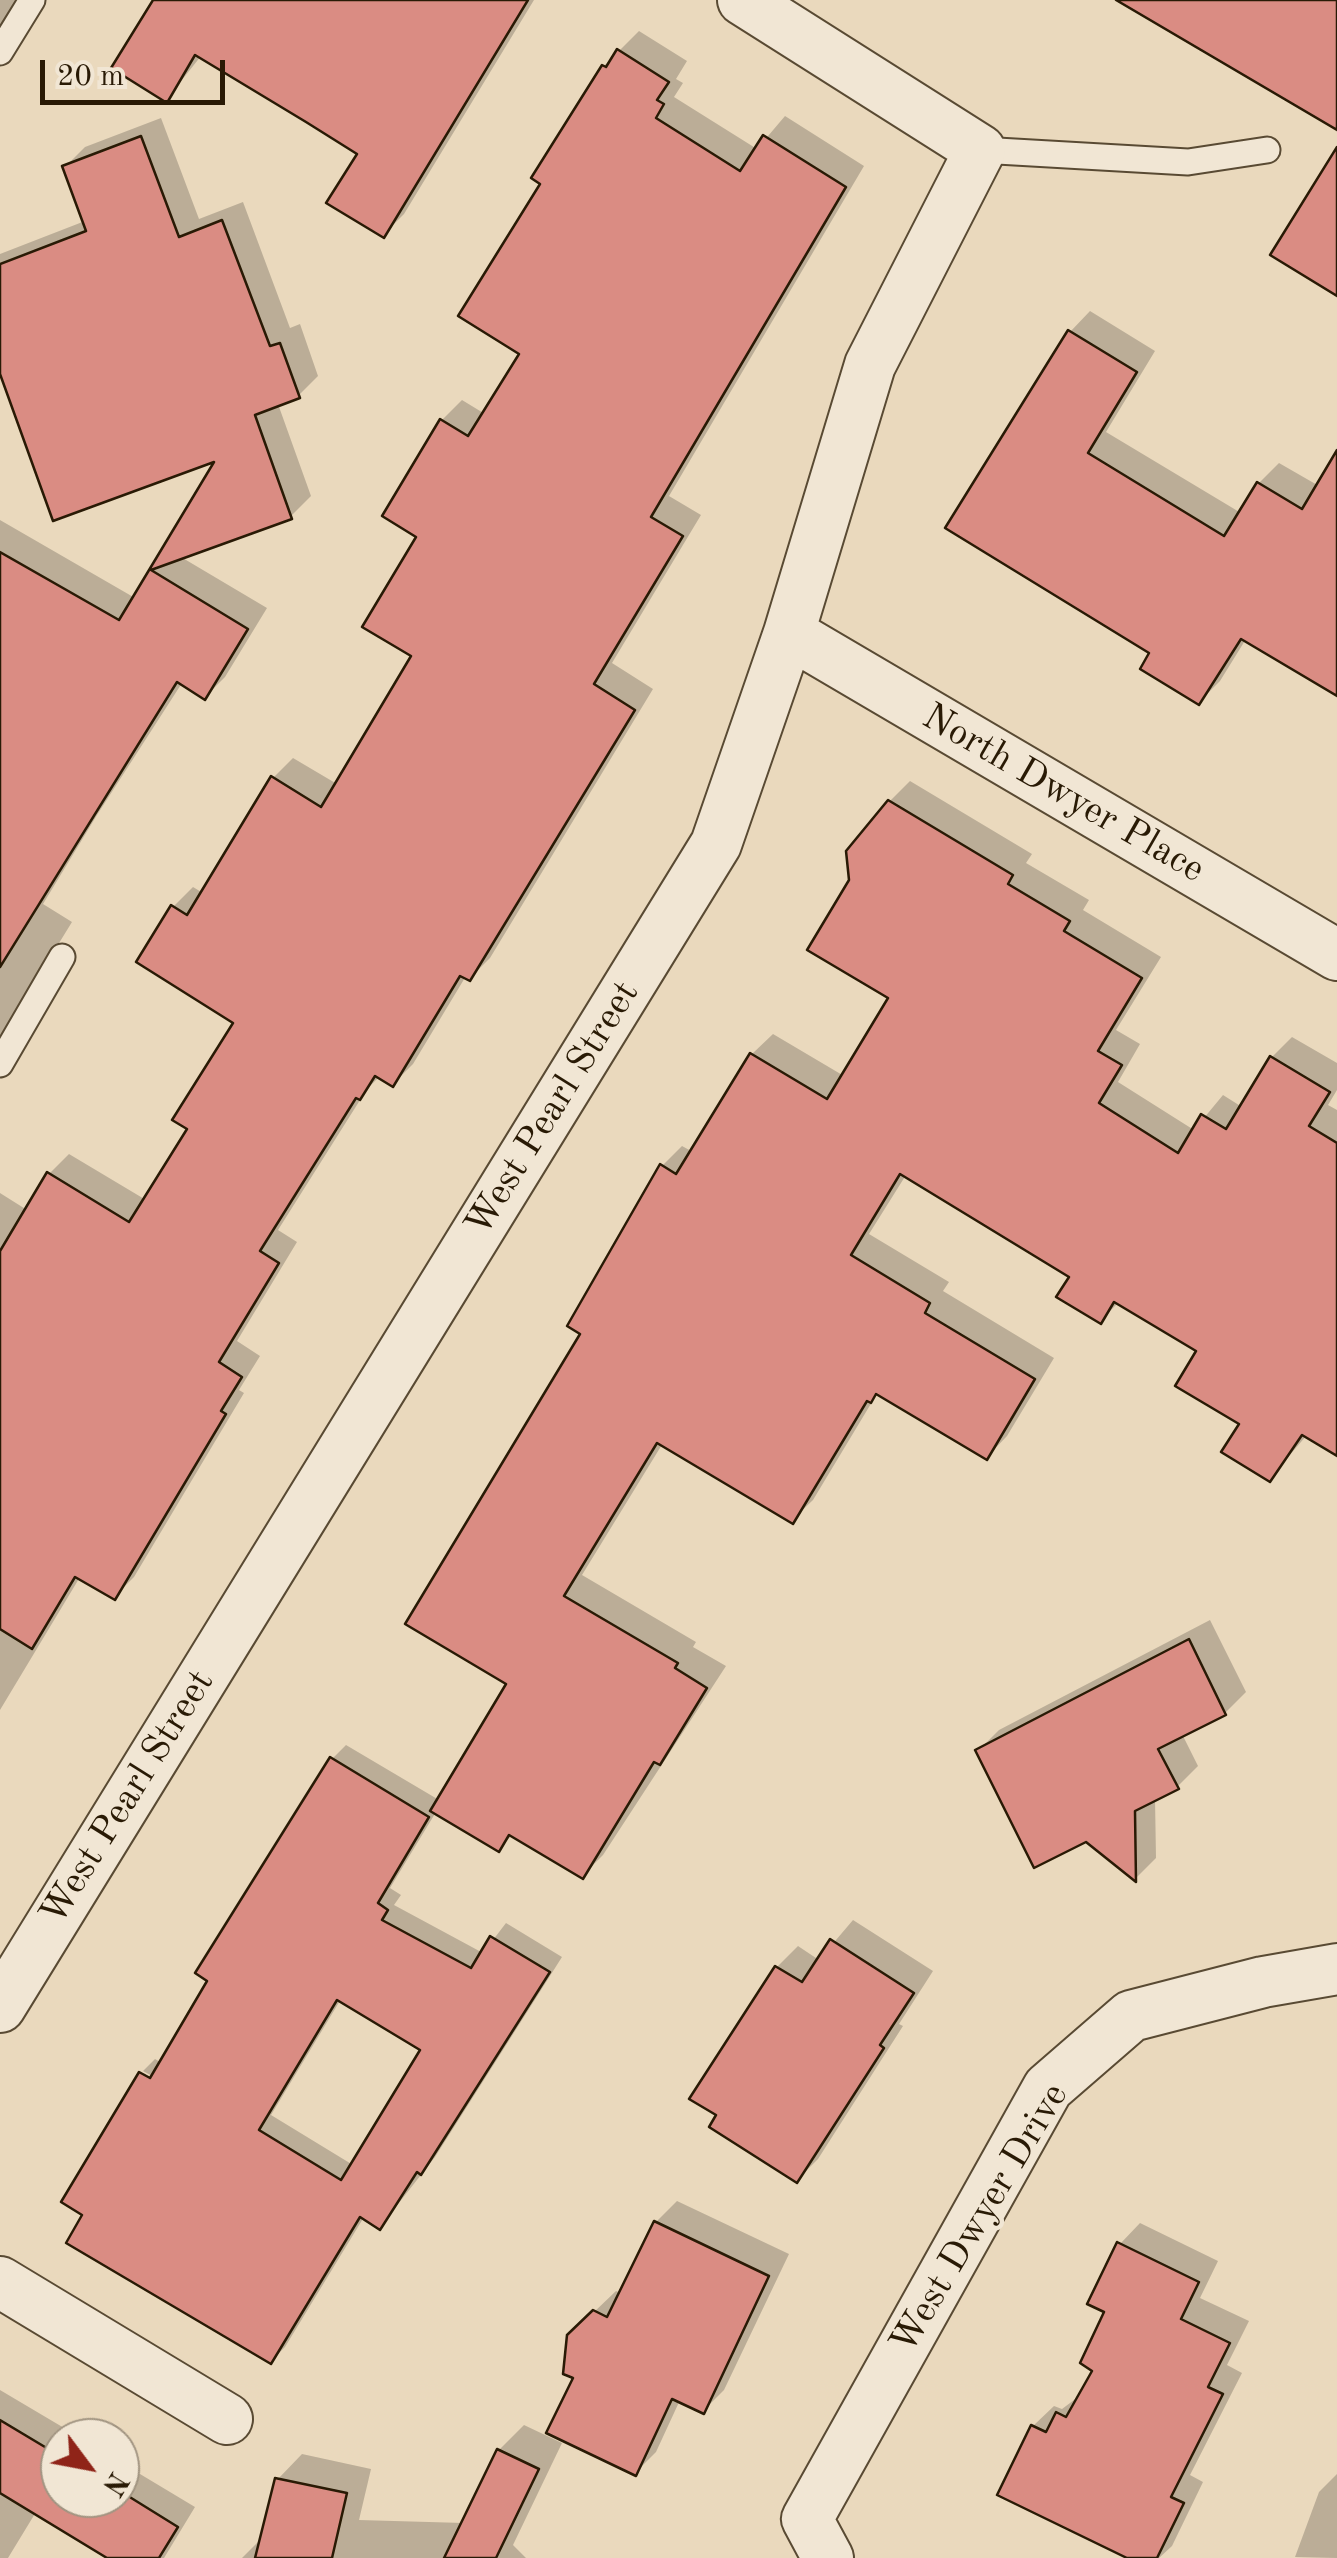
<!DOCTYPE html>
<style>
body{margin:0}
#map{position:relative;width:1337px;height:2558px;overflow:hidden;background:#ead9bd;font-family:"Old Standard TT",serif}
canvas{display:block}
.north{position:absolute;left:40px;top:2418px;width:100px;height:100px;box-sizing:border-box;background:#f1e6d4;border:2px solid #a19481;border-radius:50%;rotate:122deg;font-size:28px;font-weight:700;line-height:40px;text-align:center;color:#291a05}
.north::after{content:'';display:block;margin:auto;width:35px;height:45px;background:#8f2418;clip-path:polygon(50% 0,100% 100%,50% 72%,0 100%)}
.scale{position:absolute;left:40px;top:60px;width:185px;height:45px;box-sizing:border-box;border:5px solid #291a05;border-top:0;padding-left:12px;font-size:30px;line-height:35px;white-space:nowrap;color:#291a05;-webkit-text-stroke:8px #f1e6d4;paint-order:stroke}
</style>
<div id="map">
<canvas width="1337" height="2558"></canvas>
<div class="north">N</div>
<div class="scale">20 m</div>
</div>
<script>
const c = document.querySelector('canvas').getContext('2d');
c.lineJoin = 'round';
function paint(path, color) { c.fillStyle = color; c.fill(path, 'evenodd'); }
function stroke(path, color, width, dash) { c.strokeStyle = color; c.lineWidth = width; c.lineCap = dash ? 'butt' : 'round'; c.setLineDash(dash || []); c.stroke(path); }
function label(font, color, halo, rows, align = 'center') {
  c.font = font + ' "Old Standard TT",serif'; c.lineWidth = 9; c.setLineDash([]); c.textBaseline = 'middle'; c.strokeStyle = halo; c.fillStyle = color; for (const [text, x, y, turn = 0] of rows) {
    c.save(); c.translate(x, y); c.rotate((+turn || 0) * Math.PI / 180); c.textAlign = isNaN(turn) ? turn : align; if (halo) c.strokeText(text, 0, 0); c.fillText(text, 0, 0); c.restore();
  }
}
paint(new Path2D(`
 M0,0H20L0,32Z
 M154,0H534L404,214L383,235L360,153L201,56L166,100Z
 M639,31L687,61L676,79L683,83L674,97L757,149L785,116L864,166L669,496L701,515L612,663L653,689L490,958L470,978L466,976L413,1064L393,1084L380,1076L367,1089L278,1230L297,1242L237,1341L260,1356L239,1390L244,1393L134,1577L114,1597L80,1577L0,1710V1193L27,1210L49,1174L69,1154L146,1200L190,1128L236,1022L173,907L193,887L203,893L273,778L293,758L337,784L414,656L420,536L385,515L442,420L462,400L485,414L523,353L543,183L604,66Z
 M161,118L199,219L243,202L290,328L300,324L318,376L298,396L278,404L311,496L291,516L181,557L267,608L225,677L205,697L182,683L97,815L43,904L72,922L0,1039V520L135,598L219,458L0,370V254L85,221L65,167L85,147Z
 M1090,311L1155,351L1106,432L1241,513L1259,483L1279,463L1319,486L1337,464V693L1246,639L1220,681L1199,702L1153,652L949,527L1070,332Z
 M910,781L1032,854L1026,863L1089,900L1083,910L1161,957L1116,1030L1140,1044L1118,1082L1194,1130L1223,1095L1242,1107L1272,1057L1292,1037L1337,1063V1090L1328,1105L1337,1110V1453L1307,1435L1270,1478L1199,1350L1119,1302L1100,1321L1072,1276L906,1175L869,1234L949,1282L943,1291L1054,1358L1007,1436L987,1457L878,1392L813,1500L792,1520L663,1443L582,1575L696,1642L693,1647L726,1666L603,1855L582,1876L513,1834L499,1849L436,1812L390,1888L401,1895L394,1905L483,1953L506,1923L562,1957L435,2157L380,2227L364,2217L285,2347L271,2361L85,2214L141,2076L163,2082L143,2071L155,2059L162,2063L332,1759L346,1745L439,1800L509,1683L583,1333L662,1166L682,1146L693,1152L752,1054L773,1034L844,1076L891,997L852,881L889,802ZM341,1999L423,2049L353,2165L271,2115Z
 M1210,1620L1246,1692L1225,1713L1182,1734L1198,1766L1177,1787L1155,1798L1156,1858L1136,1878L978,1751L999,1730Z
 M853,1920L933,1971L899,2024L903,2026L818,2159L797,2180L777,1967L798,1946L819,1960Z
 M677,2201L789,2254L724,2390L703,2411L680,2400L656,2452L635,2473L576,2377L569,2336L616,2291L621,2293L656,2222Z
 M1140,2223L1218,2261L1200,2298L1249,2321L1227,2365L1242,2373L1190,2475L1203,2482L1172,2546L1159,2558H1133L1033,2426L1054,2406L1062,2409L1082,2394L1095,2370L1120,2244Z
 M0,2390L81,2438H60V2498H120V2462L195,2507L164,2558H111L36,2512L8,2558H0Z
 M524,2425L562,2443L513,2545L526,2558H242L263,2537L277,2480L302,2454L371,2469L359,2520L464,2523L499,2450Z
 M1337,2474V2558L1295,2557L1319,2492Z`), '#0003');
const building = new Path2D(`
 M153,0H528L384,238L326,203L357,154L306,122L195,55L167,103L111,68Z
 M1116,0H1337V130Z
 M617,49L669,82L657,100L664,104L656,118L740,171L763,135L846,187L651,517L683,536L594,684L635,710L470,981L460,976L393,1087L375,1076L360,1100L356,1098L260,1251L279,1263L219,1362L242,1377L221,1411L226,1414L115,1600L75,1577L32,1649L0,1629V1251L47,1172L129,1222L187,1129L172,1120L233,1023L136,962L171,905L187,915L271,776L321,807L411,656L362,627L416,537L382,516L440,419L468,436L519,354L458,316L540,184L531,178L602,65L606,67Z
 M141,136L179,237L222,220L270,346L280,343L300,398L255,415L292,519L151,570L248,629L205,700L177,682L0,967V552L119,620L214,462L53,521L0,374V264L86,231L62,166Z
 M1337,147V296L1270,255Z
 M1068,330L1137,372L1088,453L1224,536L1257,482L1302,509L1337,450V696L1241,639L1199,705L1140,669L1149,653L945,528Z
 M888,800L1013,875L1008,884L1070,921L1064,931L1142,978L1098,1051L1122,1065L1099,1103L1178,1153L1201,1114L1226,1129L1270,1056L1330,1092L1309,1126L1337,1143V1456L1302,1435L1270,1482L1221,1452L1239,1424L1175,1386L1196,1351L1114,1302L1101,1324L1056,1297L1069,1277L900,1174L851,1255L930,1303L925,1313L1035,1379L987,1460L876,1394L871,1403L867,1401L793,1524L657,1443L564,1596L678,1663L675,1668L707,1688L660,1765L654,1762L583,1879L509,1835L499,1852L430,1811L506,1684L405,1624L580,1334L567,1326L660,1164L676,1174L750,1053L827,1099L888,998L807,950L849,880L846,851Z
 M1189,1639L1226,1715L1158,1749L1179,1789L1135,1811L1136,1882L1086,1842L1034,1868L975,1750Z
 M330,1757L429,1817L378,1903L388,1910L382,1920L471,1968L490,1936L550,1972L421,2175L417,2172L380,2230L360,2217L271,2364L66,2243L82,2215L61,2202L139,2072L150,2078L207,1981L195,1973ZM337,2000L420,2050L341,2180L259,2130Z
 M830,1939L914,1993L880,2045L884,2048L797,2183L709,2127L716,2115L689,2099L775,1966L802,1982Z
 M654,2221L769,2276L704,2414L672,2399L636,2476L546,2433L573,2378L563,2374L567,2335L593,2310L607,2317Z
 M1117,2242L1199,2282L1181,2319L1230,2343L1208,2387L1223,2394L1171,2497L1184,2503L1157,2558H1127L997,2495L1031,2425L1046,2432L1056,2412L1066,2417L1092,2371L1080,2363L1104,2312L1087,2304Z
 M0,2420L60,2456V2498H120V2491L178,2527L159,2558H107L0,2493Z
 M497,2449L539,2469L496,2558H444Z
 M275,2478L347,2493L332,2558H255Z`);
paint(building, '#da8c83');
stroke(building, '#291a05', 2.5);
const lane = new Path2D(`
 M0,52L32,0
 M980,150L1188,162L1267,150
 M0,1064L62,957`);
const street = new Path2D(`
 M789,633L1337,955
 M0,2007L716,844L789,633L870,365L980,150L743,0
 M0,2282L227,2419
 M828,2558L807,2519L1048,2088L1131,2016L1263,1982L1337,1969`);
stroke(lane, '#594a33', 29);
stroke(street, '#594a33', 54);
stroke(lane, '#f1e6d4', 25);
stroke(street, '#f1e6d4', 50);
label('38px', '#291a05', '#f1e6d4', [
 ["North Dwyer Place",1063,794,30],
 ["West Pearl Street",553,1109,-58],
 ["West Pearl Street",128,1798,-58],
 ["West Dwyer Drive",980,2219,-59]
]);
</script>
